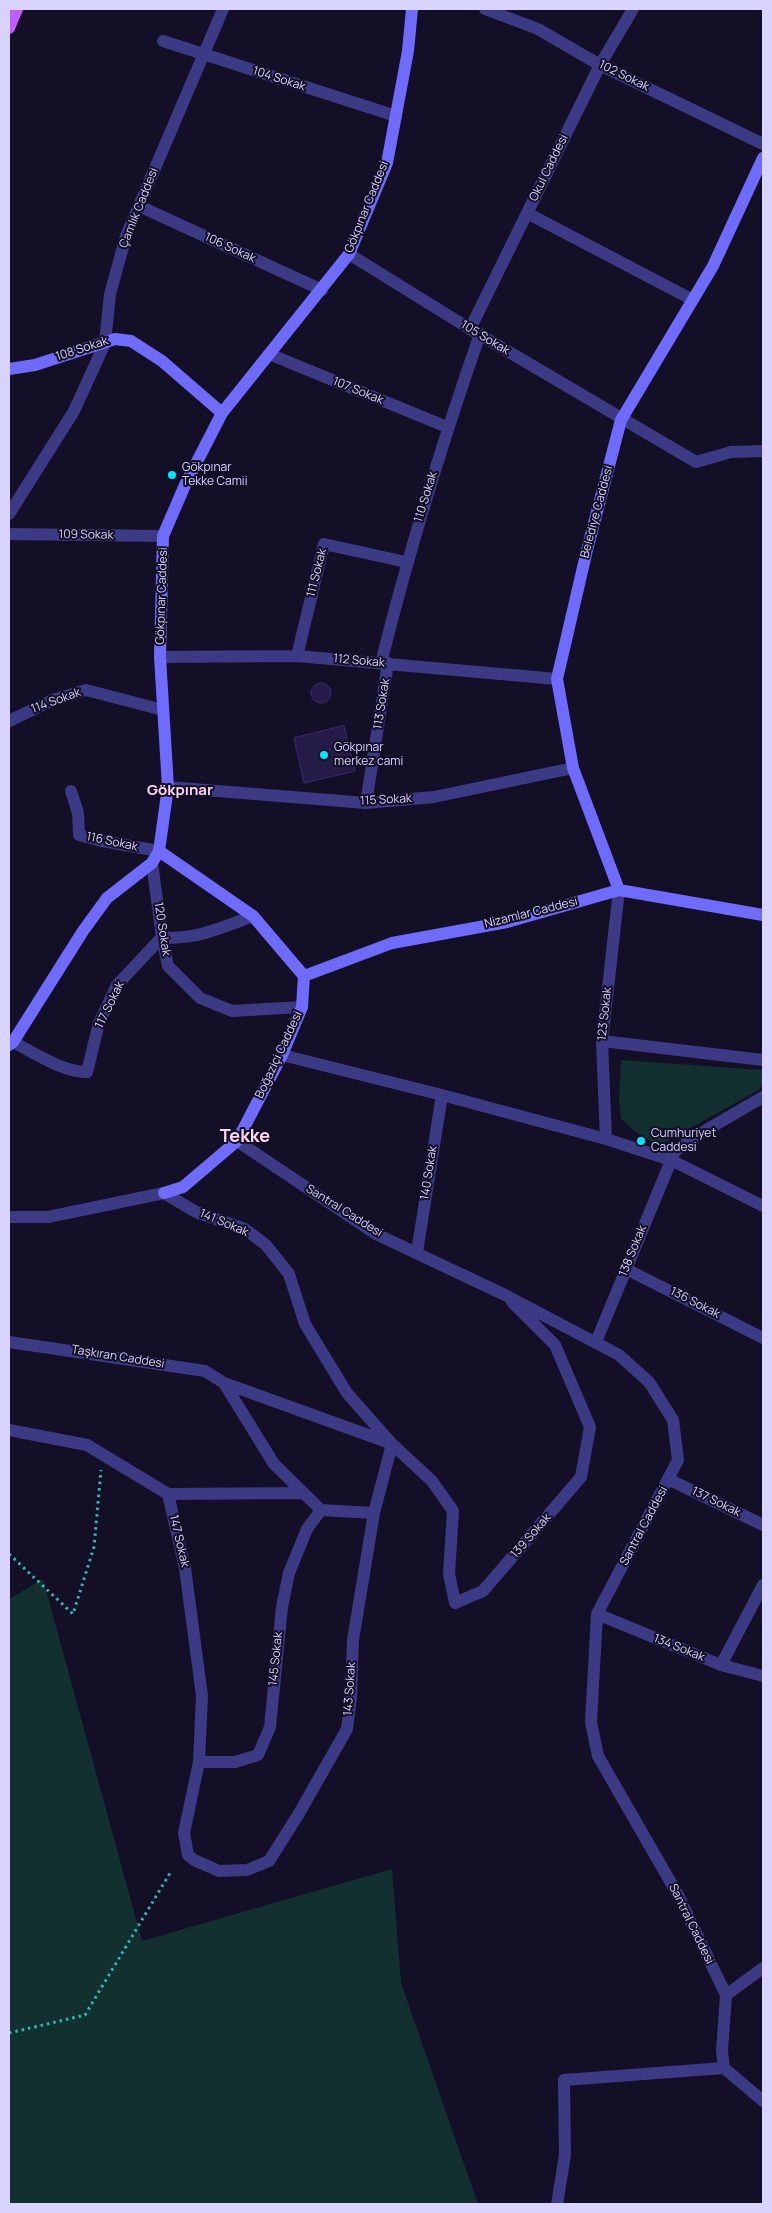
<!DOCTYPE html>
<meta charset="utf-8">
<style>
body{margin:0}
#map{position:relative;width:772px;height:2213px;overflow:hidden;background:#130f26;font-family:Manrope,sans-serif}
canvas{display:block}
.frame{position:absolute;inset:0;border:10px solid #d9d4ff;pointer-events:none}
</style>
<div id="map">
<canvas width="772" height="2213"></canvas>
<div class="frame"></div>
</div>
<script>
const c = document.querySelector('canvas').getContext('2d');
c.lineJoin = 'round';
function paint(path, color) { c.fillStyle = color; c.fill(path, 'evenodd'); }
function stroke(path, color, width, dash) { c.strokeStyle = color; c.lineWidth = width; c.lineCap = dash ? 'butt' : 'round'; c.setLineDash(dash || []); c.stroke(path); }
function label(font, color, halo, rows, align = 'center') {
  c.font = font + ' Manrope,sans-serif'; c.lineWidth = 4; c.setLineDash([]); c.textBaseline = 'middle'; c.strokeStyle = halo; c.fillStyle = color; for (const [text, x, y, turn = 0] of rows) {
    c.save(); c.translate(x, y); c.rotate((+turn || 0) * Math.PI / 180); c.textAlign = isNaN(turn) ? turn : align; if (halo) c.strokeText(text, 0, 0); c.fillText(text, 0, 0); c.restore();
  }
}
paint(new Path2D(`
 M621,1060L763,1070V1081L760,1089L659,1146L636,1132L621,1119L619,1101Z
 M43,1579L142,1941L392,1869L401,1983L478,2204H9V1599Z`), '#12302f');
const building = new Path2D(`
 M311 693a10 10 0 1 1 20 0a10 10 0 1 1-20 0Z
 M344,726L355,771L304,783L294,738Z`);
paint(building, '#241b47');
stroke(building, '#3b2d73', 1);
stroke(new Path2D(`
 M9,1554L73,1614L94,1547L101,1470
 M9,2033L85,2015L170,1873`), '#2fb8b0', 3, [2.5, 4]);
stroke(new Path2D(`
 M485,9L538,29L600,65L763,144
 M163,41L396,116
 M139,206L322,290
 M527,213L693,300
 M349,254L470,329L696,462L731,452L763,451
 M470,329L600,65L633,9
 M269,354L447,427
 M9,514L74,411L105,343L110,294L126,236L223,9
 M9,534L163,536
 M297,656L324,544L406,562
 M160,657L297,656L557,679
 M381,663C409,551 442,443 480,334
 M9,721L53,700L86,690L163,710
 M168,787L366,803L434,797L573,768
 M71,791L78,813L79,835L102,841L159,851
 M366,803L388,663
 M152,863L162,937L168,966L200,998L232,1011L302,1007
 M162,937C193,941 224,927 253,916
 M602,1041L763,1060
 M13,1042C33,1052 64,1073 87,1072L99,1023L117,985L162,937
 M282,1055L442,1095L606,1139L671,1160L763,1206
 M606,1139L602,1041L619,890
 M237,1141L376,1234L505,1295L619,1355L649,1382L673,1420L678,1460L597,1614L591,1722L598,1756L678,1895L726,1995L722,2051L724,2068L763,2101
 M9,1217H48L164,1193L196,1212L245,1229L266,1245L289,1274L305,1324L347,1393L392,1444L432,1481L453,1511L449,1574L455,1603L483,1591L581,1477L590,1427L555,1345L512,1302
 M417,1252L442,1095
 M626,1269L763,1338
 M9,1342L205,1371L224,1383L390,1443
 M596,1342L675,1151L696,1136L763,1097
 M224,1383L274,1464L321,1510L374,1513
 M9,1430L87,1445L168,1494L185,1568L202,1696L199,1762L184,1833L188,1855L194,1860L219,1871L247,1870L269,1861L298,1815L347,1729L351,1697L353,1640L374,1513L392,1444
 M668,1479L763,1525
 M168,1494L302,1493
 M597,1614L721,1665L763,1676
 M721,1665L763,1585
 M199,1762H235L258,1755L270,1727L282,1607L289,1573L307,1529L321,1510
 M726,1995L763,1968
 M557,2204L565,2155L564,2080L724,2068`), '#3d3a85', 12);
stroke(new Path2D(`
 M9,369L35,365L115,339L131,341L162,361L222,413
 M159,851L253,916L304,976L302,1007L282,1055L237,1141L183,1187L164,1193
 M619,890L573,768L557,679L587,550L621,420L713,266L763,158
 M304,976L392,943L507,922L619,890L763,915
 M9,1045L13,1042L83,931L107,898L152,863L159,851L168,787L160,657L163,536L185,485L222,413L349,254L387,163L408,51L412,9`), '#6f6bff', 12);
stroke(new Path2D(`
 M9,28L17,9`), '#c25bff', 12);
for (const [x, y, r, color] of [
 [172,475,5,"#00e5ff"],
 [324,755,5,"#00e5ff"],
 [641,1141,5,"#00e5ff"]
]) { const dot = new Path2D(); dot.arc(x, y, r, 0, 2 * Math.PI); c.fillStyle = color; c.fill(dot); stroke(dot, '#130f26', 2); }
label('12px', '#d9d4ff', '#130f26', [
 ["102 Sokak",624,76,26],
 ["104 Sokak",279,79,18],
 ["Okul Caddesi",549,168,-64],
 ["Gökpınar Caddesi",367,207,-68],
 ["Çamlık Caddesi",139,208,-68],
 ["106 Sokak",230,248,25],
 ["105 Sokak",485,338,31],
 ["108 Sokak",82,349,-18],
 ["107 Sokak",358,391,22],
 ["110 Sokak",426,497,-73],
 ["Belediye Caddesi",597,512,-75],
 ["109 Sokak",86,535,1],
 ["111 Sokak",317,573,-76],
 ["Gökpınar Caddesi",162,596,-88],
 ["112 Sokak",359,661,5],
 ["114 Sokak",56,701,-20],
 ["113 Sokak",382,704,-81],
 ["115 Sokak",386,800,-3],
 ["116 Sokak",112,842,12],
 ["Nizamlar Caddesi",531,913,-14],
 ["120 Sokak",162,929,81],
 ["117 Sokak",110,1005,-64],
 ["123 Sokak",605,1014,-84],
 ["Boğaziçi Caddesi",279,1055,-65],
 ["140 Sokak",429,1173,-81],
 ["Santral Caddesi",344,1211,32],
 ["141 Sokak",224,1223,23],
 ["138 Sokak",633,1251,-68],
 ["136 Sokak",695,1303,27],
 ["Taşkıran Caddesi",118,1357,9],
 ["137 Sokak",716,1502,26],
 ["Santral Caddesi",644,1526,-62],
 ["139 Sokak",531,1536,-49],
 ["147 Sokak",179,1541,77],
 ["134 Sokak",679,1648,22],
 ["145 Sokak",276,1659,-84],
 ["143 Sokak",350,1689,-86],
 ["Santral Caddesi",691,1924,64]
]);
label('12px', '#d9d4ff', '#130f26', [
 ["Gökpınar",182,468],
 ["Tekke Camii",182,482],
 ["Gökpınar",334,748],
 ["merkez cami",334,762],
 ["Cumhuriyet",651,1134],
 ["Caddesi",651,1148]
], 'left');
label('bold 15px', '#ffd6f0', '#130f26', [
 ["Gökpınar",180,791]
]);
label('bold 18px', '#ffd6f0', '#130f26', [
 ["Tekke",245,1137]
]);
</script>
